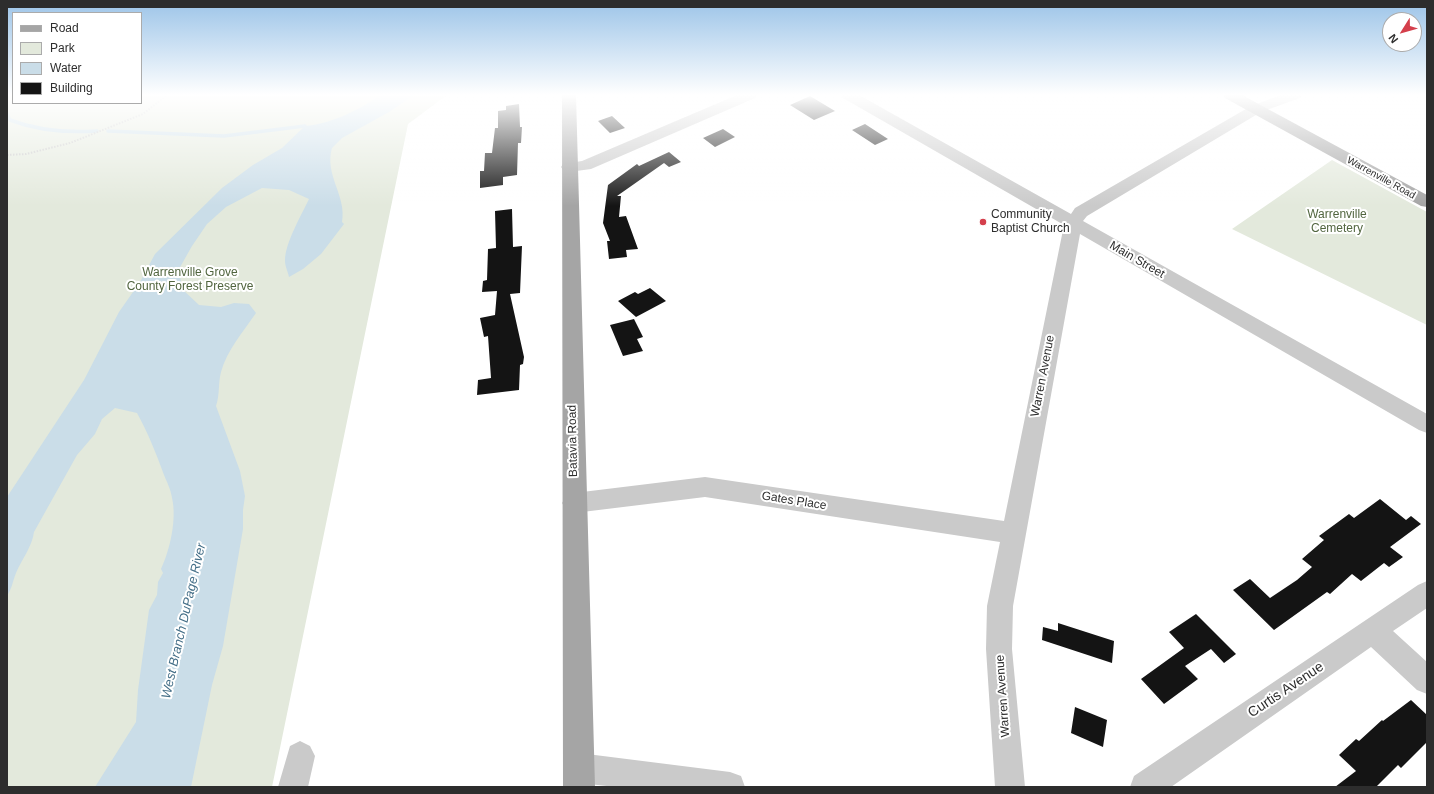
<!DOCTYPE html>
<style>
body{margin:0}
#map{position:relative;width:1434px;height:794px;overflow:hidden;background:#fff;font-family:Arial,sans-serif}
canvas{display:block}
.frame{position:absolute;inset:0;border:8px solid #2d2d2d;pointer-events:none}
.legend{position:absolute;left:12px;top:12px;width:130px;height:92px;box-sizing:border-box;background:#fff;border:1px solid #ababab;margin:0;padding:5px 7px;list-style:none;font-size:12px;color:#2d2d2d}
.legend li{display:flex;align-items:center;gap:8px;height:20px}
.legend b{width:20px;border:1px solid #ababab}
.north{position:absolute;left:1382px;top:12px;width:40px;height:40px;box-sizing:border-box;background:#fff;border:1px solid #ababab;border-radius:50%;rotate:233deg;font-size:11px;font-weight:700;line-height:16px;text-align:center;color:#2d2d2d}
.north::after{content:'';display:block;margin:auto;width:14px;height:18px;background:#d43f4c;clip-path:polygon(50% 0,100% 100%,50% 72%,0 100%)}
</style>
<div id="map">
<canvas width="1434" height="794"></canvas>
<div class="frame"></div>
<ul class="legend">
<li><b style="height:5px;background:#a5a5a5"></b>Road</li>
<li><b style="height:11px;background:#e3e9dc"></b>Park</li>
<li><b style="height:11px;background:#cadde8"></b>Water</li>
<li><b style="height:11px;background:#141414"></b>Building</li>
</ul>
<div class="north">N</div>
</div>
<script>
const c = document.querySelector('canvas').getContext('2d');
c.lineJoin = 'round';
function paint(path, color) { c.fillStyle = color; c.fill(path, 'evenodd'); }
function stroke(path, color, width, dash) { c.strokeStyle = color; c.lineWidth = width; c.lineCap = dash ? 'butt' : 'round'; c.setLineDash(dash || []); c.stroke(path); }
function label(font, color, halo, rows, align = 'center') {
  c.font = font + ' Arial,sans-serif'; c.lineWidth = 4; c.setLineDash([]); c.textBaseline = 'middle'; c.strokeStyle = halo; c.fillStyle = color; for (const [text, x, y, turn = 0] of rows) {
    c.save(); c.translate(x, y); c.rotate((+turn || 0) * Math.PI / 180); c.textAlign = isNaN(turn) ? turn : align; if (halo) c.strokeText(text, 0, 0); c.fillText(text, 0, 0); c.restore();
  }
}
paint(new Path2D(`
 M7,95H13V103H141V95H447L408,124L272,787H7Z
 M1332,160L1427,212V325L1232,229Z`), '#e3e9dc');
paint(new Path2D(`
 M380,95H414L389,112L342,138L332,148C324,175 347,196 342,222L344,224L321,254L303,269L289,277C288,272 285,266 285,261C285,243 301,216 309,199L289,190L262,188L226,207L207,224L192,246L179,269L182,289L199,305L221,307L234,303L249,304L256,313C243,332 227,350 221,372C218,383 220,395 216,406L240,471L245,496L243,510V529L223,646L212,685L191,787H95L136,722L138,690L149,610L157,595L158,582L163,573L161,569C170,550 177,519 172,498C171,490 167,482 164,475C156,453 148,433 137,413L115,408L102,419L95,434L77,455L34,532C32,547 22,559 16,573C12,583 13,586 7,596V497L84,380L119,312L140,282L155,254L222,188L253,165L282,148L305,126C330,124 360,110 380,95Z`), '#cadde8');
stroke(new Path2D(`
 M7,114L10,120C39,131 67,133 97,131
 M108,131L224,136L305,126`), '#cadde8', 3.5);
paint(new Path2D(`
 M810,96L835,111L814,120L790,105Z
 M519,104L520,127H522L521,143H518L517,175L503,177V185L480,188V171H484L485,153H492L495,128H498V111L506,110V106Z
 M612,116L625,128L610,133L598,121Z
 M865,124L888,139L875,145L852,130Z
 M723,129L735,137L715,147L703,138Z
 M669,152L681,162L669,167L664,163L617,196H621L619,217L626,216L638,249L626,250L627,257L609,259L607,241H610L603,223L608,185L637,164L639,166Z
 M512,209L513,247L522,246L520,293L510,294L524,357L523,364L520,365L519,390L477,395L478,380L491,378L488,336L484,337L480,318L495,315L497,291L482,292L483,281L487,280L488,249L496,248L495,211Z
 M650,288L666,301L636,317L618,301L635,292L638,294Z
 M634,319L643,337L637,339L643,351L623,356L610,325Z
 M1380,499L1406,520L1411,516L1421,524L1390,547L1403,557L1389,567L1384,563L1361,581L1352,574L1330,594L1327,592L1274,630L1233,590L1250,579L1270,598L1297,580L1312,567L1302,559L1324,540L1319,536L1349,514L1354,518Z
 M1196,614L1236,654L1224,663L1211,649L1185,666L1198,679L1164,704L1141,679L1184,648L1169,632Z
 M1058,623L1114,641L1112,663L1042,640L1043,627L1058,631Z
 M1411,700L1427,715V742L1401,768L1398,765L1376,787H1335L1356,771L1339,755L1356,739L1359,741L1382,720L1383,721Z
 M1075,707L1107,720L1103,747L1071,733Z`), '#141414');
stroke(new Path2D(`
 M7,155L26,154L70,143L143,114L167,95`), '#cacaca', 2, [1.5, 1.5]);
paint(new Path2D(`
 M737,95H757L755,98L591,169L569,172L563,170L561,167L563,164L582,161Z
 M841,95H859L1071,214L1075,208L1251,106L1281,95H1302L1300,98L1261,112L1087,216L1083,221L1427,414V433L1419,430L1080,234L1013,606L1012,649L1025,787H995L986,649L987,606L1000,542L705,497L574,513L566,510L562,503L566,496L574,493L705,477L1004,521L1064,225L843,98Z
 M1427,581V608L1393,631L1427,662V694L1417,690L1371,647L1171,787H1130L1134,776L1418,585Z
 M300,741L310,746L315,756L308,787H278L290,746Z
 M579,753L730,772L741,776L745,787H616L579,783L569,778L564,768L569,758Z`), '#cacaca');
paint(new Path2D(`
 M562,95H576L595,787H563Z
 M1223,95H1242L1427,195V207L1421,206L1225,98Z`), '#a5a5a5');
const sky = c.createLinearGradient(0, 0, 0, 206);
sky.addColorStop(0, '#9cc4e8');
sky.addColorStop(0.46, '#fff');
sky.addColorStop(1, '#ffffff00');
c.fillStyle = sky;
c.fillRect(0, 0, 1434, 206);
for (const [x, y, r, color] of [
 [983,222,4,"#d43f4c"]
]) { const dot = new Path2D(); dot.arc(x, y, r, 0, 2 * Math.PI); c.fillStyle = color; c.fill(dot); stroke(dot, '#fff', 1.5); }
label('10px', '#2d2d2d', '#fff', [
 ["Warrenville Road",1381,178,29]
]);
label('12px', '#2d2d2d', '#fff', [
 ["Community",991,215],
 ["Baptist Church",991,229]
], 'left');
label('12px', '#51653f', '#fff', [
 ["Warrenville",1337,215],
 ["Cemetery",1337,229],
 ["Warrenville Grove",190,273],
 ["County Forest Preserve",190,287]
]);
label('12px', '#2d2d2d', '#fff', [
 ["Main Street",1137,260,30],
 ["Warren Avenue",1043,376,-79],
 ["Batavia Road",573,441,-91],
 ["Gates Place",794,501,9],
 ["Warren Avenue",1003,696,-94]
]);
label('italic 13px', '#436e87', '#fff', [
 ["West Branch DuPage River",184,621,-77]
]);
label('14px', '#2d2d2d', '#fff', [
 ["Curtis Avenue",1286,690,-34]
]);
</script>
